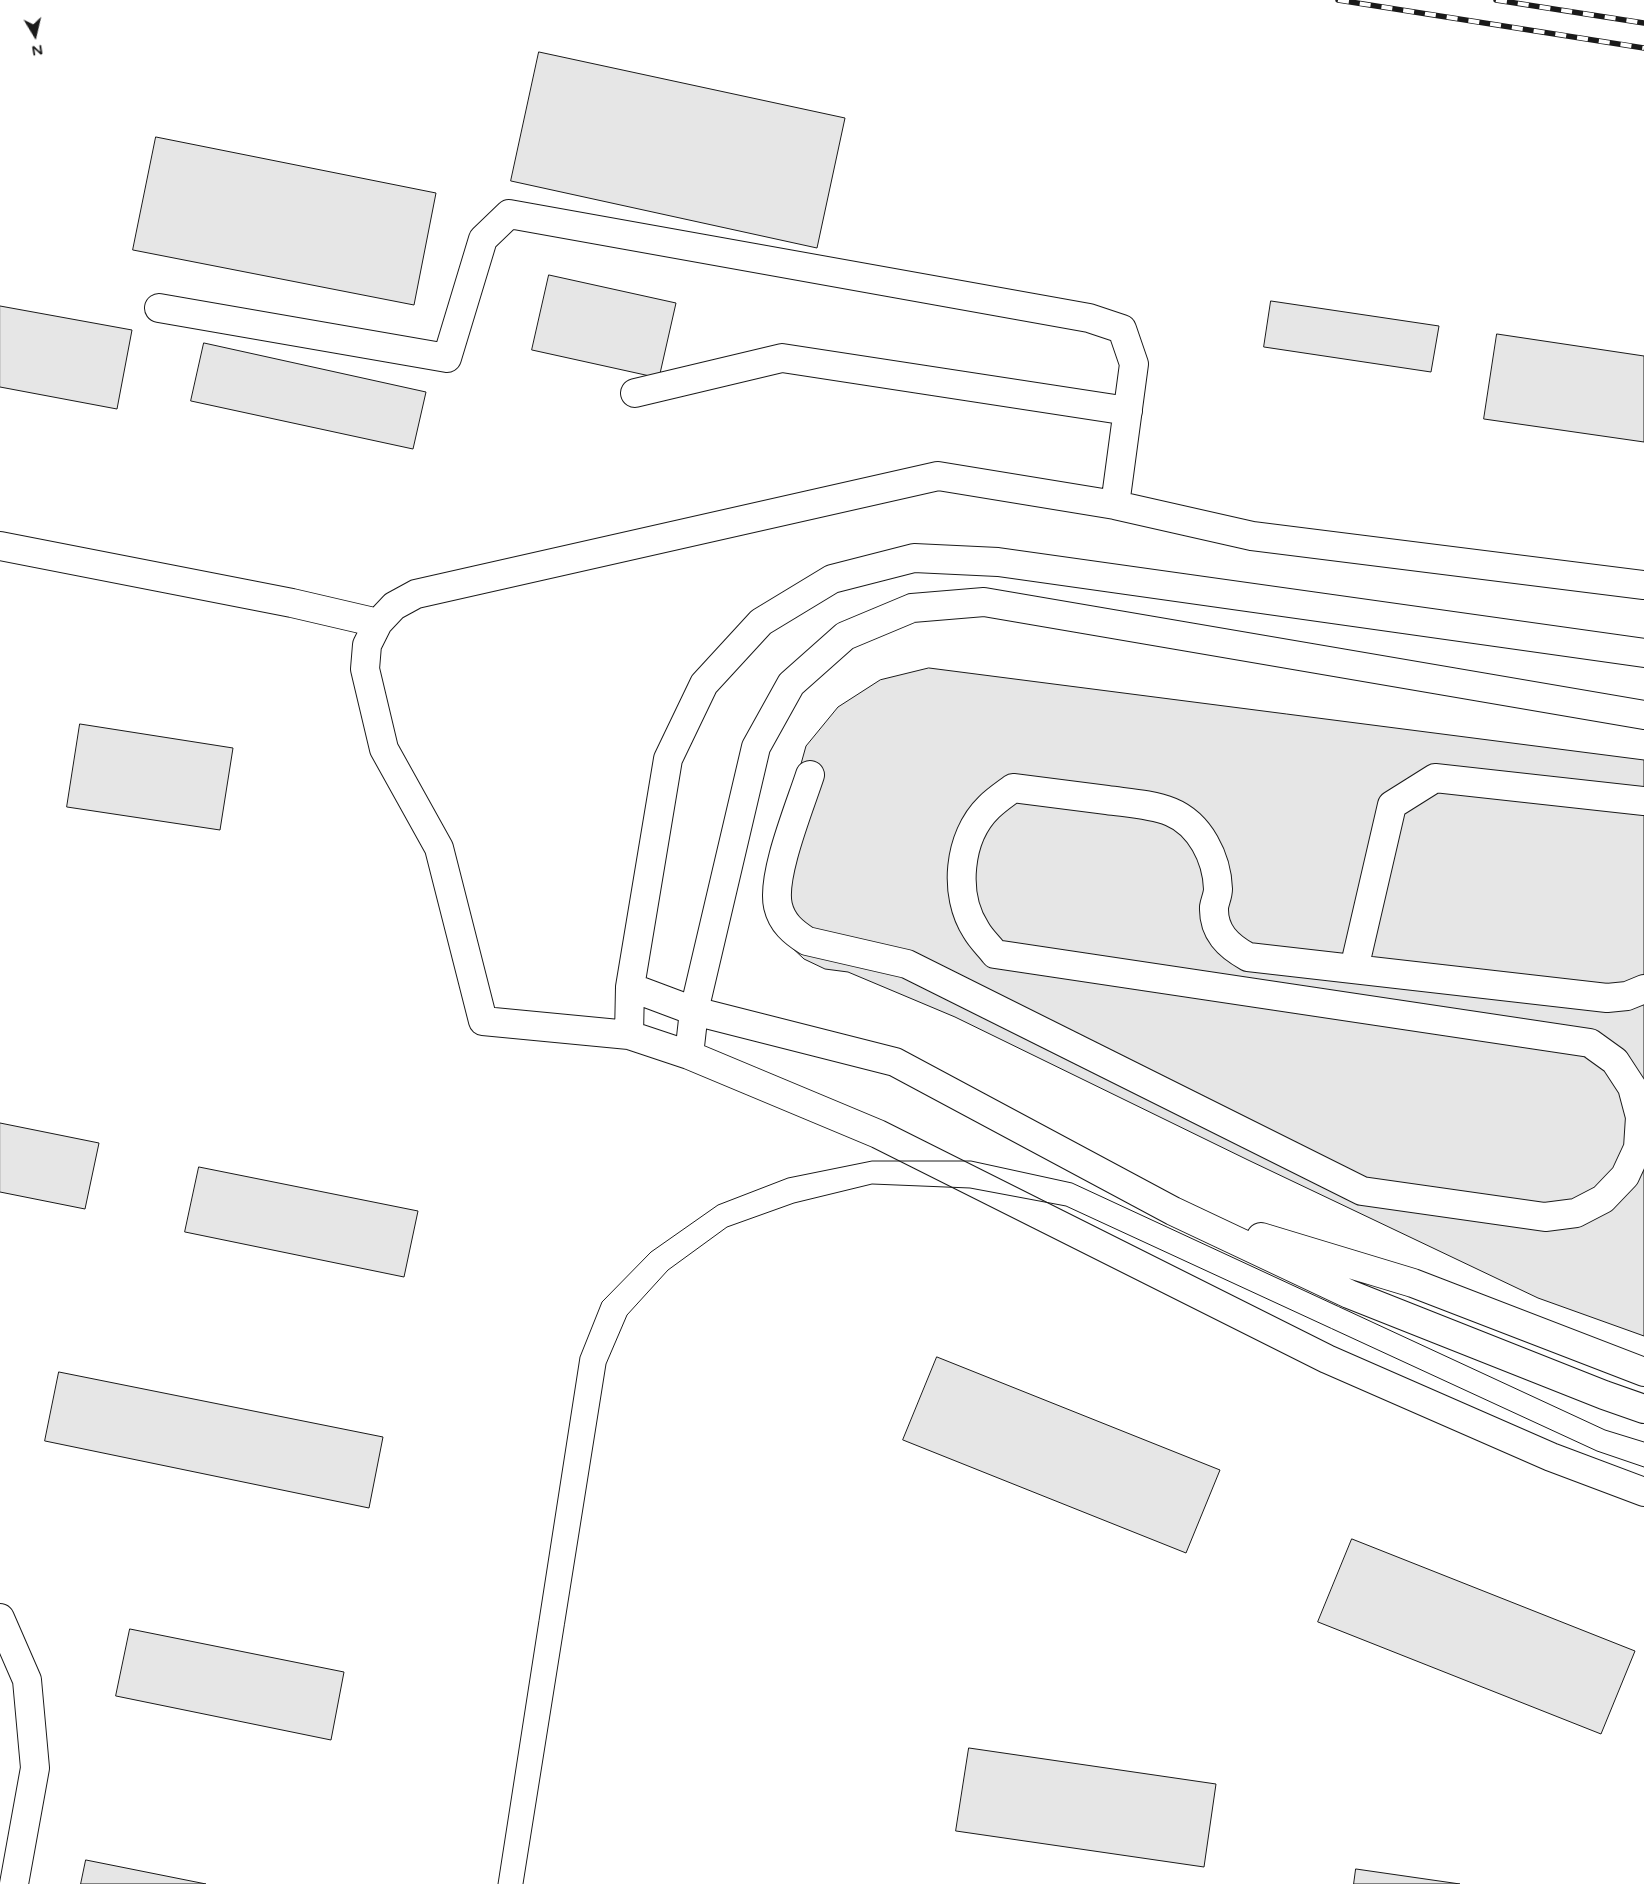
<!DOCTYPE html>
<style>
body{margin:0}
#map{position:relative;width:1644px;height:1884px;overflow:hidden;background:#fff;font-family:"Varela Round",sans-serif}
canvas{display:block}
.north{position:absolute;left:10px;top:10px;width:50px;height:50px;-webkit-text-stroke:4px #fff;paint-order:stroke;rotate:171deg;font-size:14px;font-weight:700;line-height:20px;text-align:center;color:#1a1a1a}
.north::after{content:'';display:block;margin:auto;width:18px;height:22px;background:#1a1a1a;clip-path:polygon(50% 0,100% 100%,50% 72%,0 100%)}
</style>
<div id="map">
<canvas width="1644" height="1884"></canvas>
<div class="north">N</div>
</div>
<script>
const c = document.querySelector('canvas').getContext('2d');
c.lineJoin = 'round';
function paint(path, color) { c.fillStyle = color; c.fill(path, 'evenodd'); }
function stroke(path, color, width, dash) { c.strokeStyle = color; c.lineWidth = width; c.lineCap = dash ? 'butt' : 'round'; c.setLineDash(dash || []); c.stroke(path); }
const building = new Path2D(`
 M539,52L845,118L817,248L511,181Z
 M156,137L436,193L414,305L133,250Z
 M549,275L676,303L659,378L532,350Z
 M1271,301L1439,326L1431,372L1264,347Z
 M0,306L132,330L117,409L0,387Z
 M1497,334L1644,356V442L1484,419Z
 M204,343L426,392L413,449L191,401Z
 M929,668L1644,760V1336L1538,1298L1248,1160L955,1017L848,972L825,969L804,959L786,942L770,875L806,746L838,707L880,680Z
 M80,724L233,748L220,830L67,807Z
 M0,1123L99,1143L85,1209L0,1192Z
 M199,1167L418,1211L404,1277L185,1232Z
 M937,1357L1220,1470L1186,1553L903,1440Z
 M59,1372L383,1437L369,1508L45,1441Z
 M1352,1539L1635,1651L1601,1734L1318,1622Z
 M130,1629L344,1672L331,1740L116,1696Z
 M969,1748L1216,1784L1204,1867L956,1831Z
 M86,1860L206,1884H81Z
 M1356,1869L1460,1884H1354Z`);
paint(building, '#e6e6e6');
stroke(building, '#1a1a1a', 1);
const minor = new Path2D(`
 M159,308L447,358L483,239L509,214L1089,318L1122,329L1134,364L1115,505
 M635,393L782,358L1128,411
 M0,546L292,603L378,623
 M1644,585L1252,536L1115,505L938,476L416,594L394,606L378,623L367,645L365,669L384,749L439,848L483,1021L629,1035L689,1055L878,1134L1327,1359L1551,1457L1644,1492
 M810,775C800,806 771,876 778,906C782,923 793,932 807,941L907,964L1362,1191L1545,1217L1576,1213L1603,1199L1625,1176L1638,1148L1640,1117L1632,1087L1615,1061L1590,1043L995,954C989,946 981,939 976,930C953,895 958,837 989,807C996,800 1005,794 1013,788C1045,792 1076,796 1107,800C1128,803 1151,804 1171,812C1200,824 1217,858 1218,889C1218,895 1215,901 1214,907C1213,932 1228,946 1248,957L1607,998L1627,996L1644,989
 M1354,969L1392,805L1435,778L1644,801
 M630,987L694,1011L895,1062L1173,1211L1349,1294L1604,1395L1644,1409
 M629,1035L630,987L668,759L704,684L761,622L832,579L914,558L998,562L1644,653
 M689,1055L694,1011L756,747L791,684L845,636L912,608L984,602L1644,715
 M1261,1237L1413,1283L1644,1372
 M0,1618L27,1680L35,1768L14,1884`);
stroke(minor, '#1a1a1a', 30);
stroke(minor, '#fff', 28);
stroke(new Path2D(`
 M498,1884L580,1357L602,1302L651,1252L718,1205L788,1178L872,1161H971L1072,1183L1605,1430L1644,1442
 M523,1884L606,1364L627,1315L668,1270L727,1227L794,1203L872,1184L970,1188L1066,1206L1597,1451L1644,1467`), '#1a1a1a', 1);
const rail = new Path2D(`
 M1338,0L1644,48
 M1496,0L1644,23`);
stroke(rail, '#1a1a1a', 5.5);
stroke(rail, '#fff', 4, [11]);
</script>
